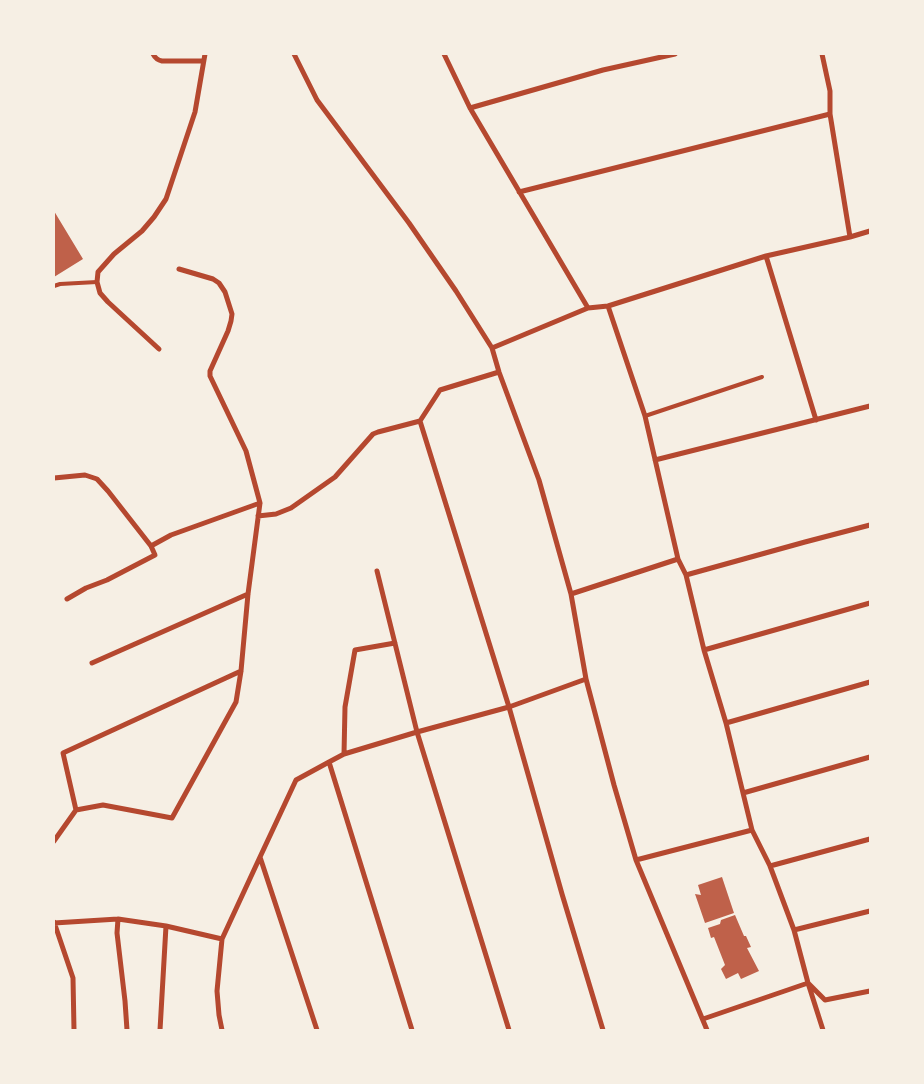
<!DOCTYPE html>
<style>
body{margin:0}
#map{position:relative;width:924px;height:1084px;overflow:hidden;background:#f6efe4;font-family:"Open Sans",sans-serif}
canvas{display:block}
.frame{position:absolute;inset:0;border:55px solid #f6efe4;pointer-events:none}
</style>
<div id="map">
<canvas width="924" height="1084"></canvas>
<div class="frame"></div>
</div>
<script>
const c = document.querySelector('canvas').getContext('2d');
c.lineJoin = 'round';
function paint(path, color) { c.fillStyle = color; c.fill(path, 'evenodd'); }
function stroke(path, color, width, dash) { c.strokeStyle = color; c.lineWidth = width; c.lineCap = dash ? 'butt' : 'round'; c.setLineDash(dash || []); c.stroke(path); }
paint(new Path2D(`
 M54,211L83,259L54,277Z
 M722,877L734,913L705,923L695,894L701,895L698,885Z
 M735,915L744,936H746L751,947L747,948L759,971L741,979L738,973L726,979L721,969L725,965L714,937L711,938L708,928L720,924L721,920Z`), '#bf614a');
stroke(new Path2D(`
 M54,286L60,284L97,282
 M645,416L762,377`), '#b5482f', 4);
stroke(new Path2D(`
 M153,54C155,58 157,60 162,61H203
 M294,54L317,100L409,223L456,291L492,348L499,372L539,480L571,594L586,679L614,785L636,860L707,1030
 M444,54L470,108L588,308
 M470,108L603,70L675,54
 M519,192L830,114
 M850,237L870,231
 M766,256L816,420
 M608,306L645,416L678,559L686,575L704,650L726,723L752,830L770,866L870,839
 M492,348L588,308L608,306L766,256L850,237L830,114V91L822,54
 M159,349L108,302L100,293L97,282L98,272L114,254L142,231L154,217L166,199L195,112L205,54
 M499,372L440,390L420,421L509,707L562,894L603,1030
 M655,460L870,406
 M54,478L85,475L97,479L108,491L151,546L171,535L260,503
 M258,516L276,514L291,508L335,477L373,434L378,432L420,421
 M377,571L417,732L509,1030
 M686,575L805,542L870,525
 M571,594L678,559
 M67,599L86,588L107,580L155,555L151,546
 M704,650L870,603
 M92,663L248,594
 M726,723L870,682
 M344,754L345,707L355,650L395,643
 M743,793L870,757
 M76,810L63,753L241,671
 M54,841L76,810L103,805L172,818L236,702L241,671L248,594L260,503L246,451L210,376V371L228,331L231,321L232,314L225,292L219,283L213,279L179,269
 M636,860L752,830
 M770,866L794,930L808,983L823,1030
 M118,919L166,926L222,939
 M54,922L73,978L74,1030
 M54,923L118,919L117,933L125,1001L127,1030
 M794,930L870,911
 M703,1019L808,983L825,1000L870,991
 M160,1030L166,926
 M222,1030L219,1015L217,991L222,939L260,857
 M317,1030L260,857L296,780L329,762
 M412,1030L329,762L344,754L417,732L509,707L586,679`), '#b5482f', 5);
</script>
